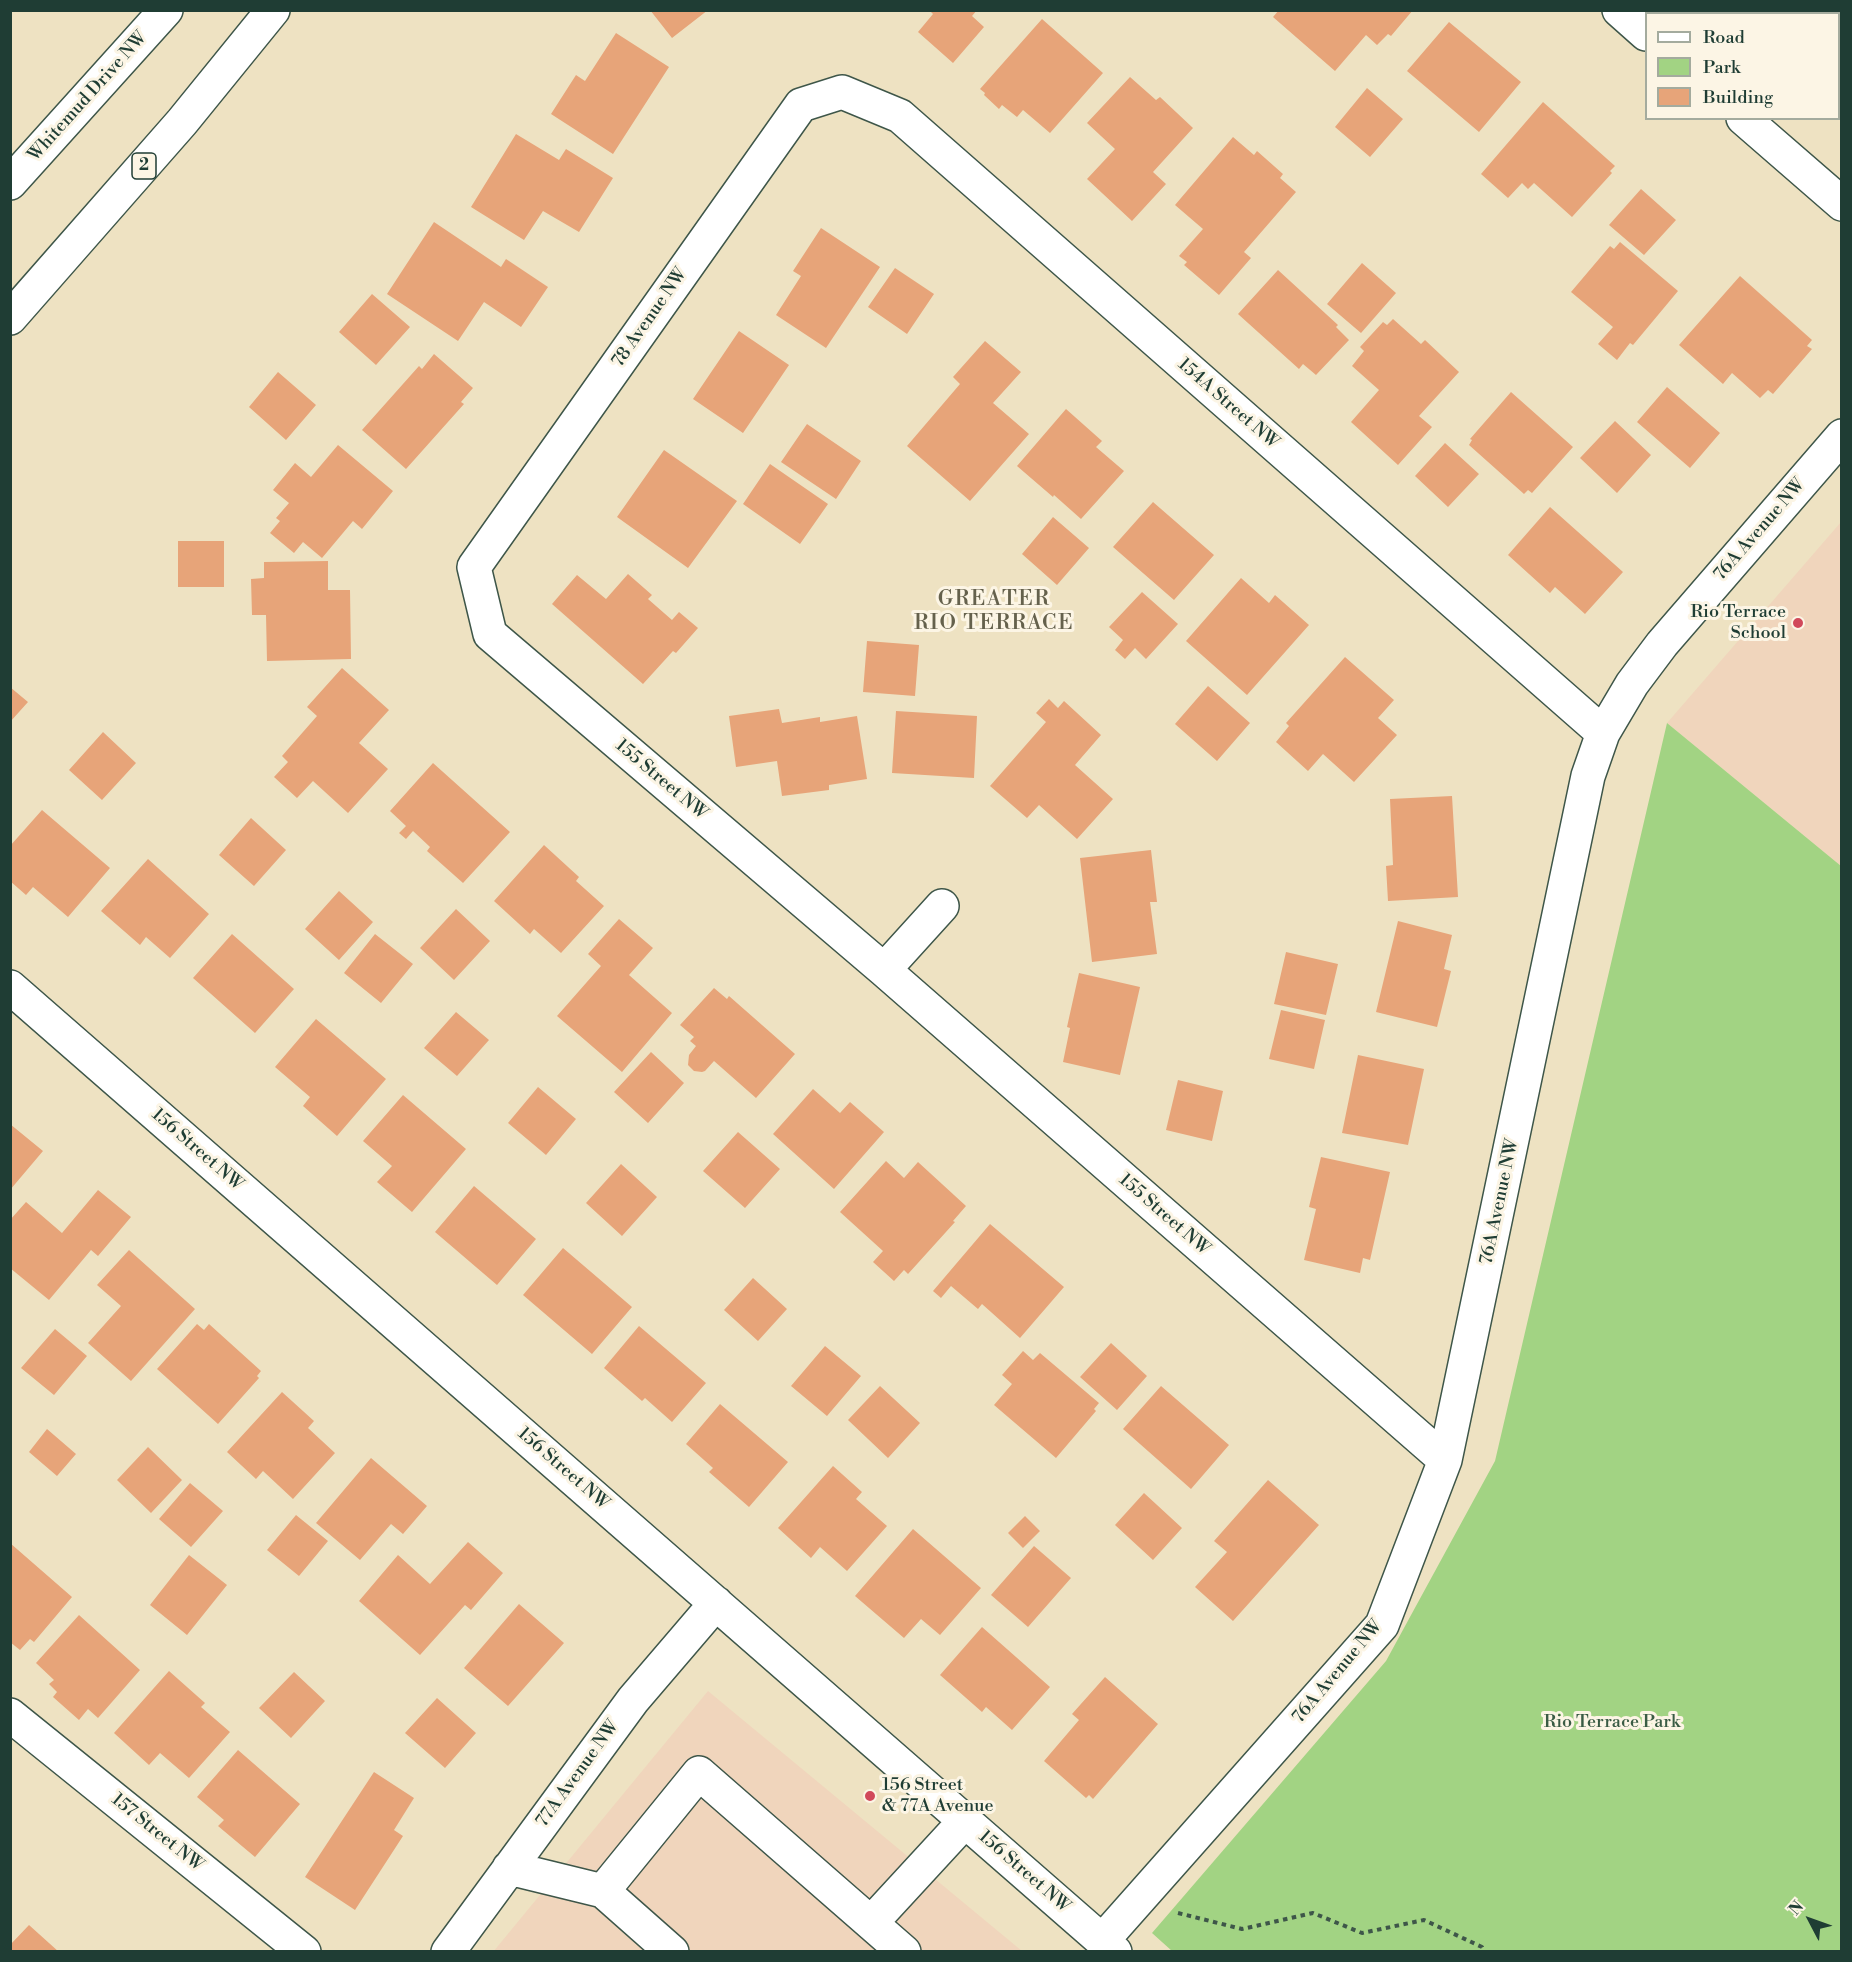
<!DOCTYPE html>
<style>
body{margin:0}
#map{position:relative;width:1852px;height:1962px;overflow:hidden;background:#eee2c2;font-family:"Libre Bodoni",serif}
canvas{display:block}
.frame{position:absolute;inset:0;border:12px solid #1f3d34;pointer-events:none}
.legend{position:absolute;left:1645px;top:12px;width:195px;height:108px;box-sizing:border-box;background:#fcf5e5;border:2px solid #a4ab9e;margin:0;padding:8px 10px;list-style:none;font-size:18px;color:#1f3d34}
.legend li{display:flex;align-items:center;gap:12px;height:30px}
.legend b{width:30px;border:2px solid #a4ab9e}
.north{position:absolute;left:1780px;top:1890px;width:60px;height:60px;-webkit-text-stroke:4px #fcf5e5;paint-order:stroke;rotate:311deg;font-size:16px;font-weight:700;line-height:24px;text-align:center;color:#1f3d34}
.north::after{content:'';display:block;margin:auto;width:21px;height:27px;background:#1f3d34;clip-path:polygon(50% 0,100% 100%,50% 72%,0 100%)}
</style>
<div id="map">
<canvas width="1852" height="1962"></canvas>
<div class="frame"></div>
<ul class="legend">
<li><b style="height:8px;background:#fff"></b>Road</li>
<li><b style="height:16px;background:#a2d383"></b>Park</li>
<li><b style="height:16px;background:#e7a479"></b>Building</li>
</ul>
<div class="north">N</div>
</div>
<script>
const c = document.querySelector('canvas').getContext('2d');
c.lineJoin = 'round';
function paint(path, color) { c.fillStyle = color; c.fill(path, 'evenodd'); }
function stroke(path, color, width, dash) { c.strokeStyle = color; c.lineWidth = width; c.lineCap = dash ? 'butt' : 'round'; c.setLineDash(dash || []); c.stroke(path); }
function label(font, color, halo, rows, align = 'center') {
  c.font = font + ' "Libre Bodoni",serif'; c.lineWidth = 6; c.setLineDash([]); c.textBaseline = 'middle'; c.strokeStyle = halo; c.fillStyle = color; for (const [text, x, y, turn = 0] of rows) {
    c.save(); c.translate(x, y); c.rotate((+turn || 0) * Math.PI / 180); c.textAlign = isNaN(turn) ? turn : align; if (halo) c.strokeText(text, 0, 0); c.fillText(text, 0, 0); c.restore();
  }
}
paint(new Path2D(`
 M1841,522V866L1667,723Z
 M708,1691L1022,1951L493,1952Z`), '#f0d5bc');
paint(new Path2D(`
 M1667,723L1841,866V1951H1172L1152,1933L1386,1661L1495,1461Z`), '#a2d383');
paint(new Path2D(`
 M650,10H708L672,38Z
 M929,10H977L972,16L984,27L953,63L918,32L933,14Z
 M1279,10H1413L1391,36L1388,34L1377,45L1366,35L1335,71L1273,17Z
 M1789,10H1842V103L1838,100V14H1786Z
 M1042,19L1103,73L1050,133L1023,110L1017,117L1002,105L999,109L984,95L985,93L980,89Z
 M1449,22L1521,82L1479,132L1407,71Z
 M616,33L669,67L613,154L551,114L576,75L585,81Z
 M1130,77L1156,100L1160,97L1193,128L1153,172L1166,184L1132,221L1087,179L1115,149L1087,123Z
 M1367,88L1403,119L1370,157L1335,127Z
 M1543,102L1615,166L1610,171L1612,173L1572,217L1534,183L1528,189L1522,183L1508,198L1481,174Z
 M516,134L559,160L566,149L613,178L579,232L543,211L524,240L471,207Z
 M1233,137L1254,155L1257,151L1283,174L1280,178L1296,192L1244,252L1251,258L1219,295L1184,265L1187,262L1179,256L1203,229L1175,205Z
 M1641,189L1676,220L1644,255L1609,225Z
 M434,222L501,267L506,259L548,287L521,327L484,302L458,341L387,294Z
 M821,228L880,267L826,348L776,315L801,276L793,271Z
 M1620,242L1678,291L1633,345L1630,343L1617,360L1598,344L1613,327L1571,292L1610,246L1614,249Z
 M1362,263L1396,293L1361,333L1327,304Z
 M895,268L934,294L907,334L868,307Z
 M1278,270L1338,325L1336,327L1349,340L1316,375L1303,364L1299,369L1238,314Z
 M1740,276L1812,340L1807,346L1812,349L1773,394L1768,390L1760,398L1732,373L1723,384L1679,345Z
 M372,294L410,327L376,365L339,332Z
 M1393,319L1421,344L1425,340L1459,372L1419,416L1432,427L1398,465L1351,422L1379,390L1352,366L1364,351L1360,347L1383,322L1387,325Z
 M739,331L789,365L743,433L693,399Z
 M985,341L1021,372L993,403L1029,434L970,501L907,446L960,384L953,377Z
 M434,354L473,388L461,402L464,404L406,469L362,430L419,366L422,369Z
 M278,372L316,405L286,440L249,407Z
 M1667,387L1720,433L1690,468L1637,422Z
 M1511,392L1573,447L1532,493L1528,490L1524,494L1469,445L1472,440L1470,439Z
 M1066,409L1102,441L1096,447L1124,471L1081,519L1054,495L1053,497L1017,466Z
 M1615,421L1651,455L1617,493L1580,458Z
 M807,424L861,461L836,499L781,462Z
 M1445,443L1479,474L1448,507L1415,476Z
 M338,445L393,491L362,529L353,521L322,558L303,542L294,553L270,533L280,521L276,518L289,503L273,490L295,463L311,477Z
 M664,450L737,501L688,568L617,517Z
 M770,464L828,504L800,544L743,504Z
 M1153,502L1214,555L1174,600L1113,547Z
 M1550,507L1623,572L1585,614L1555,587L1550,593L1508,555Z
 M1053,517L1089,548L1057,585L1022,554Z
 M178,541H224V587H178Z
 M328,561V590H350L351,659L267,661L266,615H252L251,579L264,578V562Z
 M628,574L652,595L648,599L672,620L679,612L698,628L676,653L673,651L643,684L552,604L577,575L606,599Z
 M1241,578L1269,603L1275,595L1309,625L1247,695L1186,641Z
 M1142,592L1178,624L1146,659L1135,648L1125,659L1115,650L1123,640L1109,627Z
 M867,641L919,645L915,696L863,692Z
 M1345,657L1394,700L1378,718L1397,735L1354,782L1323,754L1308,771L1276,742L1289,726L1286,723Z
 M342,668L389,710L359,743L388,769L348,813L313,781L297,798L274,777L288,762L282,756L317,716L307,707Z
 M1208,686L1250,723L1217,761L1175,724Z
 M10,687L28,702L10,722Z
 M1049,699L1058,708L1064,701L1101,735L1075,765L1113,799L1077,839L1039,805L1027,818L990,786L1046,722L1036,713Z
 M779,709L782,723L820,717V722L857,716L867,779L829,785V790L782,796L777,761L736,767L729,716Z
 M896,711L977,716L974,778L892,773Z
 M103,732L136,763L102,800L69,770Z
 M433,763L510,832L463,883L427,851L430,847L413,831L406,839L399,833L406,826L390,811Z
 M1452,796L1458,897L1388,901L1386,866L1393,865L1390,799Z
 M42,810L110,868L68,917L33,887L26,895L10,881V846Z
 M251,818L286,850L254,886L219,855Z
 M544,845L579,877L576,881L604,906L561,953L534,929L530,934L494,901Z
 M1151,850L1157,902H1150L1157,954L1092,962L1080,858Z
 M148,859L209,914L170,958L146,937L140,945L101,911Z
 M339,891L373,922L339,960L305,929Z
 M456,909L490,941L454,980L420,948Z
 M619,919L653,948L629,975L672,1013L622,1072L557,1016L601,966L588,954Z
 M1398,921L1452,935L1444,969L1451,971L1437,1027L1376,1012Z
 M232,934L294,989L255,1033L193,978Z
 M375,934L413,964L381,1003L344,973Z
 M1286,952L1338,964L1326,1015L1274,1004Z
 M1079,973L1140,987L1120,1075L1063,1062L1070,1028L1067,1027Z
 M714,988L727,999L729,996L795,1054L756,1098L714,1061L705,1071L702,1072L694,1071L688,1065L689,1055L696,1046L690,1041L694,1037L680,1025Z
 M1281,1010L1325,1020L1314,1069L1269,1059Z
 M456,1012L489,1040L457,1076L424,1048Z
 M316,1019L386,1079L337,1136L303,1106L310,1097L275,1067Z
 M651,1052L684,1083L648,1123L614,1092Z
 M1358,1055L1424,1069L1408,1145L1342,1133Z
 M1178,1080L1223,1091L1212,1141L1166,1130Z
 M538,1087L576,1119L546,1155L508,1123Z
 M813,1089L840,1113L850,1102L884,1132L834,1189L773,1134Z
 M403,1095L466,1149L412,1212L377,1182L392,1166L363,1141Z
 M10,1124L43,1151L10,1190Z
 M738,1132L780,1169L745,1208L703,1171Z
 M1321,1157L1390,1172L1370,1260L1363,1258L1360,1273L1304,1260L1316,1209L1309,1207Z
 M886,1161L904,1178L918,1162L966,1206L953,1221L955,1222L908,1274L904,1270L894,1281L873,1262L883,1251L840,1212Z
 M621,1164L657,1197L622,1236L586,1203Z
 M474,1186L536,1239L497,1285L435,1232Z
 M98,1190L131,1217L98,1256L91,1250L49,1300L10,1268V1220L26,1202L62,1233Z
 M990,1224L1064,1287L1020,1338L982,1304L978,1309L951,1286L941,1298L933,1291Z
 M563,1248L632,1307L592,1354L523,1295Z
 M129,1250L195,1309L131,1381L88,1343L121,1306L97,1285Z
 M753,1278L787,1309L758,1341L724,1310Z
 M197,1324L204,1330L209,1324L261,1371L257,1376L259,1378L218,1424L157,1369Z
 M639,1326L706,1383L672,1422L645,1398L642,1401L604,1368Z
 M55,1329L87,1356L54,1395L21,1368Z
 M1111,1343L1147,1376L1117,1410L1080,1377Z
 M825,1346L861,1376L827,1416L791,1386Z
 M1023,1351L1033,1360L1040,1353L1099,1403L1094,1409L1096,1411L1056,1458L994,1405L1012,1384L1002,1375Z
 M880,1386L920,1423L888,1458L848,1420Z
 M1161,1386L1229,1445L1191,1489L1123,1429Z
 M282,1392L314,1421L308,1428L335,1453L293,1499L263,1471L256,1479L227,1452Z
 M720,1404L788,1462L749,1507L709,1472L713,1468L686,1444Z
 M47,1429L76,1454L57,1476L29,1452Z
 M148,1447L182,1480L151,1513L117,1480Z
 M371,1458L427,1506L403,1534L391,1524L360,1560L316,1523Z
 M833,1466L862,1492L856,1499L887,1526L847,1571L820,1547L811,1558L778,1528Z
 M1268,1480L1319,1525L1233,1621L1195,1587L1227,1552L1214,1541Z
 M190,1483L223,1511L191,1547L159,1519Z
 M1144,1493L1182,1528L1153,1560L1115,1525Z
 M296,1515L328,1541L299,1576L267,1550Z
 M1025,1516L1040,1531L1023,1548L1008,1533Z
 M913,1529L981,1588L940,1635L921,1619L904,1638L855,1596Z
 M468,1542L503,1573L471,1610L465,1605L420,1655L359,1601L398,1555L430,1584Z
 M10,1543L72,1597L34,1642L30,1639L20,1650L10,1642Z
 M1034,1546L1071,1578L1028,1627L991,1595Z
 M189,1555L227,1585L187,1635L150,1605Z
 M519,1604L564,1643L508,1706L464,1668Z
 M79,1615L140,1670L98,1718L88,1709L79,1720L53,1697L57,1692L49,1684L54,1680L36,1663Z
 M982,1627L1050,1687L1012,1730L986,1707L982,1712L940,1675Z
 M169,1671L205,1703L201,1707L230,1732L189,1778L160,1753L149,1765L114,1733Z
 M294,1672L325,1701L291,1738L259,1708Z
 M1105,1677L1158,1724L1093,1799L1089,1795L1086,1798L1044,1761L1079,1720L1072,1714Z
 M437,1698L476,1733L445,1768L405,1733Z
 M238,1750L300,1804L255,1857L218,1826L224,1820L197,1797Z
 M374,1772L414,1798L394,1830L403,1836L355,1910L305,1877Z
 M29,1925L59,1952H10V1945Z`), '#e7a479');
const minor = new Path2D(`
 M1619,10L1646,34
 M1743,118L1842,204
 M884,970L942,906
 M10,987L1115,1952
 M1445,1460L884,970L490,634L474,567L801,105L842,92L900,116L1603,733
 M10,1715L304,1952
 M509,1868L603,1891L699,1773L904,1952
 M603,1891L672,1952
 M871,1923L965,1821
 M1102,1941L1382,1625L1445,1460L1588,776L1603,733L1632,684L1662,644L1842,436
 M448,1952L633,1700L716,1603`);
const highway = new Path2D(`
 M10,183L166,10
 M10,318L182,122L273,10`);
stroke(minor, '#3e5649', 36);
stroke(highway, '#3e5649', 36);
stroke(new Path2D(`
 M1178,1913L1242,1929L1313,1913L1362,1933L1424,1920L1482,1947L1484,1952`), '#3e5649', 4, [4.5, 4.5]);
stroke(minor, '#fff', 33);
stroke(highway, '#fff', 33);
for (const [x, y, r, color] of [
 [1798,623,6,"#d1495b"],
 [870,1796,6,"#d1495b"]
]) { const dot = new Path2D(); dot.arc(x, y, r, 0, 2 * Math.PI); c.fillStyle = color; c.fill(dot); stroke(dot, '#fcf5e5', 2); }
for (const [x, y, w] of [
 [144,166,24]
]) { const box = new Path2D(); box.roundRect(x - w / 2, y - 13, w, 26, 4.5); c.fillStyle = '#fcf5e5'; c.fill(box); stroke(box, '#1f3d34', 1.5); }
label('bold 16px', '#1f3d34', null, [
 ["2",144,166]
]);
label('18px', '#1f3d34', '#fcf5e5', [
 ["Whitemud Drive NW",88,97,-48],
 ["78 Avenue NW",650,318,-55],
 ["154A Street NW",1228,404,41],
 ["76A Avenue NW",1760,530,-49],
 ["155 Street NW",661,780,40],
 ["156 Street NW",197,1150,41],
 ["76A Avenue NW",1500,1202,-78],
 ["155 Street NW",1164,1215,41],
 ["156 Street NW",563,1469,41],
 ["76A Avenue NW",1338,1672,-50],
 ["77A Avenue NW",578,1774,-54],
 ["157 Street NW",157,1833,39],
 ["156 Street NW",1024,1872,41]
]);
label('18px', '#1f3d34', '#fcf5e5', [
 ["Rio Terrace",1786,613],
 ["School",1786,634],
 ["156 Street",882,1786,"left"],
 ["& 77A Avenue",882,1807,"left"]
], 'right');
label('18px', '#395b44', '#fcf5e5', [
 ["Rio Terrace Park",1612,1723]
]);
c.letterSpacing = '1.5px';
label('21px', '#65614c', '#fcf5e5', [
 ["GREATER",994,600],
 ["RIO TERRACE",994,624]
]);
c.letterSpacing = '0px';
</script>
